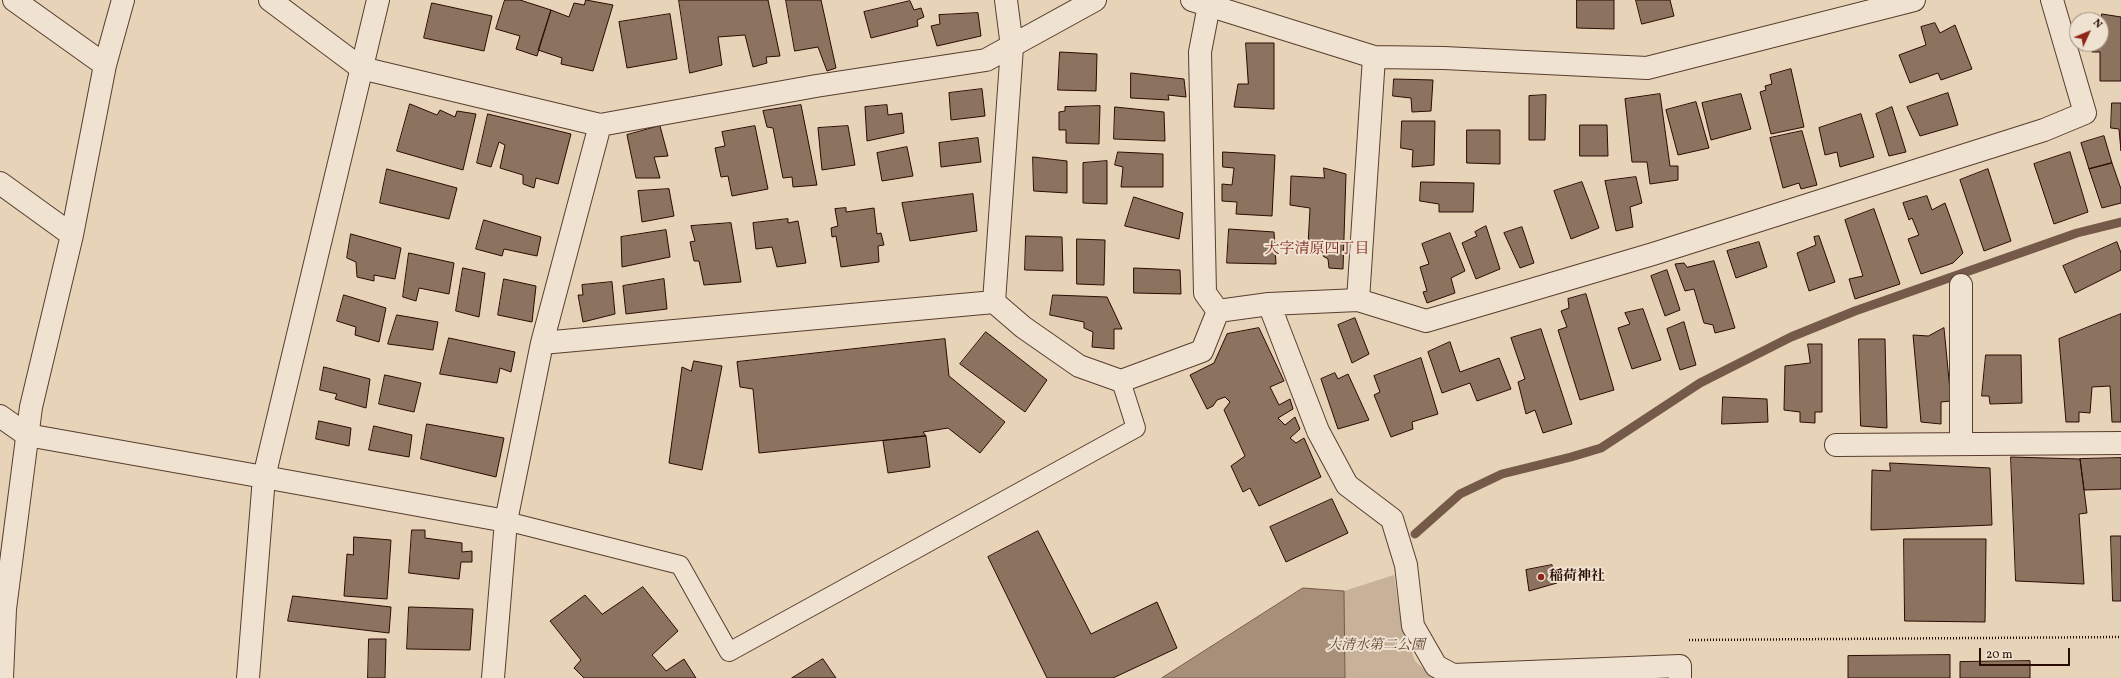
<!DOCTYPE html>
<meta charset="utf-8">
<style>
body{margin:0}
#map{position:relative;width:2121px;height:678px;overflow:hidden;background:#e7d3b7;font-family:Vollkorn,serif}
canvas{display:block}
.north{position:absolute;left:2069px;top:12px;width:40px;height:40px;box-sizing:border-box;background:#efe2d0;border:1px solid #a08c7e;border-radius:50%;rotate:46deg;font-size:11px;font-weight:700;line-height:16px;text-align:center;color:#2a0b02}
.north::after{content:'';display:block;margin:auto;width:14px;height:18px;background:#8f2418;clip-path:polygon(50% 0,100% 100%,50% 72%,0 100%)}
.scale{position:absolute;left:1979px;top:648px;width:91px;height:18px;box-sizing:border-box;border:2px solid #2a0b02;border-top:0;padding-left:5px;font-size:12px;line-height:14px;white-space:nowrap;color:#2a0b02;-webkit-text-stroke:3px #efe2d0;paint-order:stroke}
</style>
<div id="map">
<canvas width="2121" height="678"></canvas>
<div class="north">N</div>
<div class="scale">20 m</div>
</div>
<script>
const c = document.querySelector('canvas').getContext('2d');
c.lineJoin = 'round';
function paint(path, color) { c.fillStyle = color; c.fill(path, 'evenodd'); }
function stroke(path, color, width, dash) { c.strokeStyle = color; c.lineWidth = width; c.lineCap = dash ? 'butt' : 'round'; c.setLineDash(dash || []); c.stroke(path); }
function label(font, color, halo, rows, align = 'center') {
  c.font = font + ' Vollkorn,"Noto Serif JP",serif'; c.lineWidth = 4; c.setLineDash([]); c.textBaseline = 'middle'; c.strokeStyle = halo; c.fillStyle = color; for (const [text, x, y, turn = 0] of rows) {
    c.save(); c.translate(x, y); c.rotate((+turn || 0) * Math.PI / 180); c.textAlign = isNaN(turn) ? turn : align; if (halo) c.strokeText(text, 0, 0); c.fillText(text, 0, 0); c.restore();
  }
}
paint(new Path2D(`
 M1394,575L1401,623L1415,661L1434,678H1345L1344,591Z`), '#c7b198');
const water = new Path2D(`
 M1303,588L1344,591L1345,678H1162Z`);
paint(water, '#a78f79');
stroke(water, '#755a49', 1);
stroke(new Path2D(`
 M1415,534L1460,494L1502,474L1571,457L1601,448L1700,383L1791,337L1855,311L2077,233L2121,222`), '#755a49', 9);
const building = new Path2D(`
 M505,0H520L551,10L537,56L516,49L520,36L496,29Z
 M586,0L613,5L593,71L561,64L562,58L538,50L551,10L569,17L574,3L584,5Z
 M679,0H768L780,56L766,57L767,63L753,67L745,35L718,37L722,65L690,73Z
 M786,0H821L836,68L827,71L818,47L795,51Z
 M1577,0H1614V29L1577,28Z
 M1636,0H1670L1674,16L1642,24Z
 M910,1L914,10L921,8L924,17L917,20L918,26L871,38L864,12Z
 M432,3L492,16L484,51L424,38Z
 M978,13L981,36L937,46L931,26L940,24L939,15Z
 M670,14L677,59L627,68L619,22Z
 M2102,14L2121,17V81H2100V52H2092V44H2101Z
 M1935,23L1940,33L1955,25L1972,69L1941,80L1938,73L1910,83L1899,55L1926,45L1921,27Z
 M1246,43H1274V109L1234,107L1238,84H1248Z
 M1060,52L1097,54L1096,91L1058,90Z
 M1791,69L1804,127L1771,134L1760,92L1766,90L1765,86L1772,84L1770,75Z
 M1131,73L1184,79L1186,97L1168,95L1169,100L1131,98Z
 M1394,79L1433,80L1431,111L1412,112L1411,98L1393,96Z
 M982,89L985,116L951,120L949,93Z
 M1948,93L1958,125L1920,136L1907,107Z
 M1660,94L1670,166H1678V180L1650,184L1647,162H1632L1625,99Z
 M1741,94L1751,129L1711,140L1702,103Z
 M1546,95L1545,140H1529V96Z
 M1696,102L1709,148L1678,155L1666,110Z
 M2112,103H2121V151L2119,129L2111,128Z
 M410,104L437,115L440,110L455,117L457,111L476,114L463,170L397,151Z
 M801,105L817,185L793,187L792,177L783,178L773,128L767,127L763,111Z
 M887,105L888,115L902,113L904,133L867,141L865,107Z
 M1100,106L1099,144L1066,143V130H1059V112L1065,111V107Z
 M1115,107L1164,112L1165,141L1114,139Z
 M1892,107L1906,152L1889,156L1876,114Z
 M488,114L571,134L558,184L536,178L534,188L523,184V175L500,168L505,145L499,142L491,167L477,163Z
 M1861,114L1874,157L1840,167L1837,152L1825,155L1819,128Z
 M1402,121H1435L1434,165L1412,167L1413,150L1401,148Z
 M1580,125H1607L1608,156H1580Z
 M660,126L668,156L654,157L660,178H636L627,135Z
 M755,126L768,189L732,196L728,176L721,177L715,148L725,146L722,132Z
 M848,126L855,165L822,170L818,128Z
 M1467,130H1500V164L1467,163Z
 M1802,131L1817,185L1801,189L1799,183L1783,188L1770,138Z
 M2104,136L2112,163L2089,169L2081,143Z
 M978,138L981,162L941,167L939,143Z
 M907,147L913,176L882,181L877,153Z
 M1118,152L1163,154V187H1121L1123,167L1115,165Z
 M1223,152L1275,155L1272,216L1236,214L1237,202L1222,201V184L1232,185L1234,168L1223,167Z
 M2070,152L2088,212L2054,224L2034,164Z
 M1033,157L1067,161V193L1034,191Z
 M1107,161V204L1083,203V163Z
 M2112,163L2121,189V203L2102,208L2089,169Z
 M1324,168L1346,174L1343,269L1329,268L1328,259L1323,256L1324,248L1308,245L1310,208L1290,205L1291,176L1324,178Z
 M387,169L457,188L449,219L380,203Z
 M1988,169L2011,241L1984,251L1960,180Z
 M1636,177L1642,203L1630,207L1633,227L1616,231L1605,181Z
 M1421,182L1474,183L1473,212H1439V204L1420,201Z
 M1582,182L1599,228L1571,239L1554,191Z
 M669,189L674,216L642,222L638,191Z
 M973,194L977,231L910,241L902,203Z
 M1927,196L1932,210L1945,203L1963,253L1953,263L1921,274L1908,239L1919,235L1912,218L1909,220L1903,203Z
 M1134,197L1183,213L1179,239L1125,226Z
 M846,208V212L874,208L877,234L881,233L884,245L878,246L879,262L841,267L836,236L832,237L831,228L838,226L835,209Z
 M1874,209L1900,284L1855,299L1849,279L1863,276L1845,220Z
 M788,219V223L798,221L806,263L777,267L772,247L756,249L753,223Z
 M484,220L541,237L537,256L504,249L502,256L476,249Z
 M731,223L741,282L704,285L699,261H694L690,242L695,241L691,226Z
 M1486,226L1500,269L1476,279L1462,243L1477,236L1475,232Z
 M1522,227L1534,263L1520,268L1504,233Z
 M1229,229L1274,232L1276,264L1227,263Z
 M666,230L670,257L622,267L621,237Z
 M1450,233L1465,271L1451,278L1455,293L1427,303L1423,292L1427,291L1420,267L1429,264L1422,244Z
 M351,234L401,248L395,279L374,275V281L357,277L356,262L347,258Z
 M1026,236L1062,237L1063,271L1025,270Z
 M1819,236L1835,282L1809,291L1797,253L1816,245L1814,237Z
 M1077,239L1105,240L1104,285L1077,284Z
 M1759,242L1767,267L1736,278L1727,251Z
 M2117,242L2121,253V270L2075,293L2063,266Z
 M409,253L454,263L449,294L419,288L416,301L403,297Z
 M1714,261L1735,328L1715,333L1713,325L1704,323L1694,289L1685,291L1675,264L1684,263L1687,267Z
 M463,268L485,273L479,317L456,311Z
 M1134,268L1180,270L1181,294L1134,293Z
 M1667,270L1680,310L1665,316L1651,276Z
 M504,279L536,286L532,322L498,315Z
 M664,279L667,309L626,314L623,286Z
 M612,282L615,314L583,322L578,295H583L582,285Z
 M1586,294L1614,390L1580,400L1558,330L1567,327L1561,311L1569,308L1568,299Z
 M344,295L386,308L379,342L355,335L356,327L337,321Z
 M1053,295L1107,297L1122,329H1114V349L1092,347L1093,332L1084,328V322L1050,315Z
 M1643,309L1661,360L1632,369L1618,328L1630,324L1625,313Z
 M2121,314V422H2112L2110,386L2092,387L2090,413L2079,412V422H2066L2059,339Z
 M397,315L438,322L433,350L388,344Z
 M1355,318L1369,354L1352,363L1338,325Z
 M1684,322L1696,365L1680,370L1667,329Z
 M1259,328L1284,381L1270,387L1279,405L1290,399L1293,409L1278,418L1285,425L1295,417L1300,429L1290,438L1296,443L1304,438L1321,477L1259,506L1250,488L1243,492L1231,466L1245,456L1224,410L1230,402L1225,397L1217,400L1213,406L1207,409L1190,375L1214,363L1227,334Z
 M1944,328L1951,401L1941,402V424L1921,422L1913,335L1928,336Z
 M1541,329L1572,424L1543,433L1535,410L1526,414L1518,382L1525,379L1511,338Z
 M986,332L1047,380L1025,412L960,364Z
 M449,338L515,352L511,372L500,368L497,383L440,374Z
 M945,339L949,376L1005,422L980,453L948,428L923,432L926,436L759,453L753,389L740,387L737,362Z
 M1859,339H1885L1887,428L1861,426Z
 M1450,342L1460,372L1499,358L1511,389L1477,401L1470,383L1442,393L1428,352Z
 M1808,344H1822V412H1815V423L1800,422V412L1784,410L1785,366L1810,363Z
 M1986,355H2021L2022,403L1990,404L1989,396H1982Z
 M1421,358L1438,414L1412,422L1413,429L1391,437L1374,395L1380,392L1374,376Z
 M694,361L722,366L702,470L669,463L682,367L691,371Z
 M324,367L370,379L366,408L335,399L337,394L320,390Z
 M1335,373L1338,379L1348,374L1369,420L1338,429L1321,379Z
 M385,375L421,383L414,412L379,404Z
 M1723,397L1767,399L1768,422L1722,424Z
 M319,421L351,428L349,446L316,439Z
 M427,424L504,438L496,477L421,459Z
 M374,426L412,435L409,457L369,450Z
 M926,436L930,467L888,473L883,441Z
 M2011,457L2080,459L2087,513L2079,514L2084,584L2016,581Z
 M2121,458V489L2084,490L2080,459Z
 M1890,463L1990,468L1992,525L1871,530L1872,470L1890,471Z
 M1332,499L1348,533L1286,562L1270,527Z
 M412,530H425V538L462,543V552L472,551V562H461L459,579L409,573Z
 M1038,531L1091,634L1157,602L1177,648L1113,678H1047L988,557Z
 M2111,536H2121V601H2113Z
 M354,537L391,540L387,599L344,596L347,554L353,555Z
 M1904,539H1986L1985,622L1905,621Z
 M1552,565L1557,583L1529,591L1526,570Z
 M643,587L678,631L652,655L666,671L684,659L696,678H584L574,668L581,660L550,621L585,595L602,614Z
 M293,596L391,607L389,633L288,621Z
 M409,607L473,609L470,650L407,649Z
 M369,639H386L385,678H368Z
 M1950,655V678H1848V656Z
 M823,659L836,678H792Z
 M2030,661V678H1960V662Z`);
paint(building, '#8c7360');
stroke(building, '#2a0b02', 1);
const service = new Path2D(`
 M506,521L680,565L729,652L1136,428L1121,381`);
const minor = new Path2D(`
 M14,0L105,65
 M270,0L361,68L600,125L816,86L986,60L1095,0
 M1192,0L1374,57L1444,58L1647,68L1914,0
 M1209,5L1200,52L1205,293L1218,311
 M0,183L72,235
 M1961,285V444
 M1358,300L1374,57
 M994,302L1012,47L1006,0
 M1269,304L1318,431L1347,485L1392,519L1406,565L1413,626L1436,666L1453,675L1680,666V678
 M542,343L994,302L1023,327L1079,366L1121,381L1202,351L1218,311L1269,304L1358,300L1426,321L1653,254L2044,130L2085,113L2052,0
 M1836,445L2121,443
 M264,477L506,521
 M2,678L5,609L31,407L72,235L105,65L123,0
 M493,678L506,521L542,343L600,125`);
const tertiary = new Path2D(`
 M0,416L27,435L264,477
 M248,678L264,477L378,0`);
stroke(service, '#593d2f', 20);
stroke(minor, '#593d2f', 24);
stroke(tertiary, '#593d2f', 24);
stroke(new Path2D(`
 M1689,640L2121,637`), '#2a0b02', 2.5, [1, 2]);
stroke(service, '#efe2d0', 18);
stroke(minor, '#efe2d0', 22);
stroke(tertiary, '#efe2d0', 22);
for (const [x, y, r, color] of [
 [1541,577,4,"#8f2418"]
]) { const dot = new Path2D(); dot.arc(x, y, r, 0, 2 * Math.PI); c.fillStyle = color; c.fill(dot); stroke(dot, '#efe2d0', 1.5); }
label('bold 14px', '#2a0b02', '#efe2d0', [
 ["稲荷神社",1549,577]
], 'left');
label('italic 14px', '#614536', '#efe2d0', [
 ["大清水第二公園",1376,646]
]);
label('15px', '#7a1f14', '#efe2d0', [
 ["大字清原四丁目",1317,250]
]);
</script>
